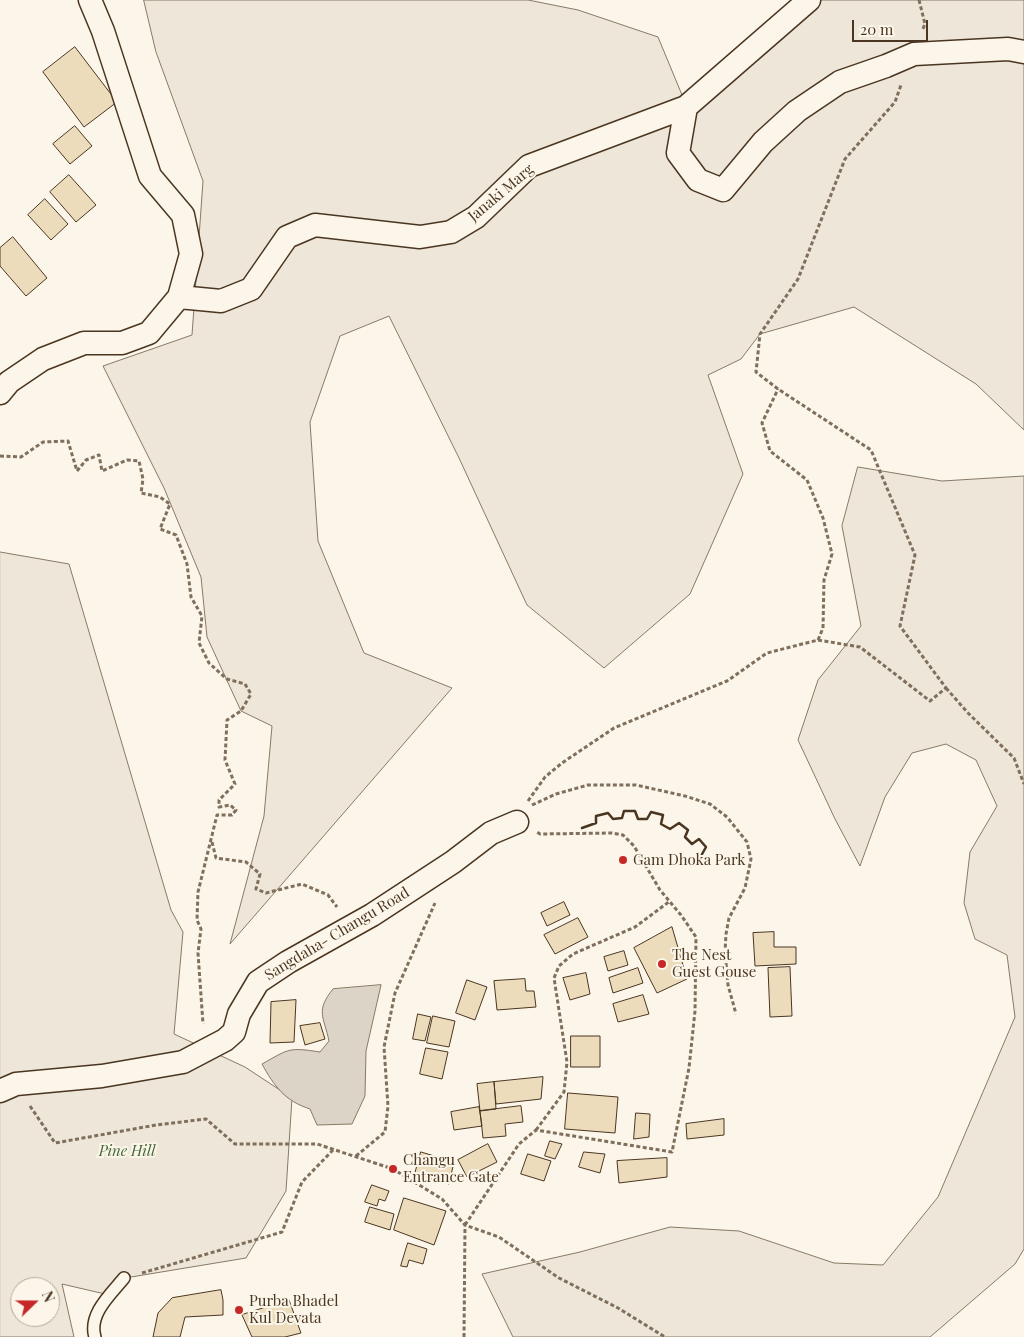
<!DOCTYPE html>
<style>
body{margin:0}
#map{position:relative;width:1024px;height:1337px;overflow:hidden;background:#fbf6e9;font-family:"Playfair Display",serif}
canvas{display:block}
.north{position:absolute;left:10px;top:1277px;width:50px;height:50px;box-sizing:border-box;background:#fbf6e9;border:1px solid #b4a999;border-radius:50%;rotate:68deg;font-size:14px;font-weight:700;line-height:20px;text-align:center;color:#4a3520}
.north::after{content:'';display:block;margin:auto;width:18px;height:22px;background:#c62828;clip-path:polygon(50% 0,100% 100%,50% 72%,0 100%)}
.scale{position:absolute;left:852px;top:20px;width:76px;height:22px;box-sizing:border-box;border:2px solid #4a3520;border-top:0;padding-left:6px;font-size:15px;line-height:18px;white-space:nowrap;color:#4a3520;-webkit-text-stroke:4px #fbf6e9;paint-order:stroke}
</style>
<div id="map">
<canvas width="1024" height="1337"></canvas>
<div class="north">N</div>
<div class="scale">20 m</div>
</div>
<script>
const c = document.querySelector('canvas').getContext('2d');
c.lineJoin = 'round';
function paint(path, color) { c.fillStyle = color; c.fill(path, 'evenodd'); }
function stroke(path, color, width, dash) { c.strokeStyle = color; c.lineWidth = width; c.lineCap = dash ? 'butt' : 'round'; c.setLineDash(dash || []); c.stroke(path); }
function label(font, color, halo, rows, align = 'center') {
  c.font = font + ' "Playfair Display",serif'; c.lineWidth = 4; c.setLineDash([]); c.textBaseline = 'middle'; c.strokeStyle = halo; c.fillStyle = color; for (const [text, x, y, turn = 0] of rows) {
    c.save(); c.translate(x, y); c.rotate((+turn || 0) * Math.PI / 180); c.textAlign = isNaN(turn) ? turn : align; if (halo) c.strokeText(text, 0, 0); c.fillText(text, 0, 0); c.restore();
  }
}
const green = new Path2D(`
 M144,0H528L578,10L658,37L687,107L817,0H1024V430L976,384L854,307L760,334L741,359L708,375L743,474L690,594L604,668L527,605L459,458L389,316L340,336L310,422L318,541L364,653L452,688L230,944L264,816L272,726L241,711L207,637L201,577L164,488L103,366L192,335L203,181L156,52Z
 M858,467L942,481L1024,476V1249L1015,1264L930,1337H513L482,1274L580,1252L670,1227L739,1231L834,1263L883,1265L938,1197L1015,1017L1007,955L975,939L964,903L970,852L997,806L976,760L946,744L912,753L885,797L860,866L835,819L798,740L818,680L861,626L842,526Z
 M0,552L69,564L171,910L183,932L174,1034L245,1067L292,1098L286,1191L246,1258L125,1278L105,1294L62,1284L74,1337H0ZM20,1287H50V1317H20Z`);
paint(green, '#ede6d9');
stroke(green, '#887966', 1);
const water = new Path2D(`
 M381,985L366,1051L365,1096L352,1124L317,1125L310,1109C285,1101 274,1086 262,1064C289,1049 288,1047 320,1052L329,1041C324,1017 315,1011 333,989Z`);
paint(water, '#dcd4c6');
stroke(water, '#887966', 1);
const building = new Path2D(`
 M75,47L117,102L84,127L43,72Z
 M75,126L92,146L70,164L53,144Z
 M69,175L96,205L76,222L50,192Z
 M45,199L68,224L51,240L28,215Z
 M13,237L47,278L26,296L0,266V248Z
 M564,902L570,915L547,926L541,913Z
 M578,918L588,937L555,954L544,935Z
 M672,927L687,979L657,993L634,948Z
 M774,932V947H796V964L755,966L753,933Z
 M624,951L628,965L608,971L604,957Z
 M790,967L792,1016L770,1017L768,968Z
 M638,968L643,983L613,993L609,978Z
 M586,973L590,994L570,1000L563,978Z
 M525,979L526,991H534L536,1007L497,1010L494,981Z
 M467,980L487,987L475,1020L456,1013Z
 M643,995L649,1014L618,1022L613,1004Z
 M296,1000L294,1042L270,1043L271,1002Z
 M418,1014L431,1017L425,1041L413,1039Z
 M433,1016L455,1021L449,1047L427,1043Z
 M320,1023L325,1039L305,1045L300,1026Z
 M571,1036H600V1067H571Z
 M426,1048L448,1052L442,1079L420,1074Z
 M543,1077L541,1099L496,1104L494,1082Z
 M494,1082L496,1109L480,1111L477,1084Z
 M568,1093L618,1097L615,1133L565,1129Z
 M521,1106L523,1122L505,1124L506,1136L483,1138L480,1111Z
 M479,1107L482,1126L454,1130L451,1112Z
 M636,1113L650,1114L649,1137L634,1139Z
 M724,1119V1135L687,1139L686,1124Z
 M550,1141L562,1144L555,1159L545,1156Z
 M488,1144L497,1162L467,1177L458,1160Z
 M421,1152L454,1162L449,1184L415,1174Z
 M584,1152L605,1154L600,1173L579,1167Z
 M528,1154L551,1161L544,1181L521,1174Z
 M667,1158V1177L619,1183L617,1161Z
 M372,1185L389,1191L385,1201L379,1199L377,1206L365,1202Z
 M404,1198L446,1211L434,1245L394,1230Z
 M370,1207L394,1214L390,1230L365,1222Z
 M408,1243L427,1249L423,1264L409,1260L407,1267L401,1266Z
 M221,1290L223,1300V1315L185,1317L180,1337H153L158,1313L172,1298Z
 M289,1300L301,1333L285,1337H252L242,1315Z`);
paint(building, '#ecdcbc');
stroke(building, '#4a3520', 1);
const service = new Path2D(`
 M95,1337C88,1314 111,1294 124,1278`);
const minor = new Path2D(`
 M686,107L678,153L698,180L723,190L763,142L797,111L840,82L886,66L914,54L1008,49L1024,52
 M179,297L221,301L251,289L287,237L315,225L420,237L451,232L476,217L529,166L686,107L809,0
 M0,393L9,382L43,359L84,343H122L149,333L179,297L191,254L183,215L150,176L103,31L90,0
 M0,1091L16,1084L102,1076L183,1062L225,1040L234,1032L239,1014L258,982L288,962L372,915L453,862L491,833L517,822`);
stroke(service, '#4a3520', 14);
stroke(minor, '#4a3520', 25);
stroke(new Path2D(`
 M919,0L925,24L922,31
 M0,456L21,457L43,442L68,441L77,471L86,460L99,455L102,471L127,460L139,461L143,479L141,493L160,497L170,504L160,529L176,535L187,564L191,597L202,616L199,643L209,663L220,673L227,679L245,684L251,694L241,711L227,720L225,760L235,784L219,800V807L230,805L236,810L232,815H217L198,892L197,920L201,929L198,953L203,1024
 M818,640L860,647L930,701L946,688L900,626L915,555L871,450L778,389L756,372L760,334L798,279L845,159L895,102L901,85
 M946,688L968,713L1014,758L1024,784
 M528,801L545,777L562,763L614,728L727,681L767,653L818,640L823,628L824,580L832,554L823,518L807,480L770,451L762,423L778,389
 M532,805L556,794L588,785H636L685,796L710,804L727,817L747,842L751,859L745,888L729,918L726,934L725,952L728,985L736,1014
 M212,842L216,858L246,862L260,874L256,889L266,893L302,884L328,895L337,907
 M30,1106L55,1143L156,1125L206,1119L235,1144H317L393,1169L442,1199L465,1225L499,1237L559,1278L618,1308L665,1337
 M536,1130L564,1092L567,1062L554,978L559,966L573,954L635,927L670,901
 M356,1156L385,1132L388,1106L384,1047L395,993L435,903
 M465,1225L519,1144L536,1130L672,1152L689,1068L695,1011L696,937L681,915L660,890L634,846L623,835L612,833L540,834L537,832
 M142,1273L282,1232L302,1182L333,1150
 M464,1337L465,1225`), '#7f6f5c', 3, [4, 2.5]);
stroke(service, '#fbf6e9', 11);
stroke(minor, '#fbf6e9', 22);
stroke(new Path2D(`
 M582,828L596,823V816L608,813L613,819L622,818L624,811H635L638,819H647L651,812L663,815L661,824L670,829L679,823L688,830L685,837L692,844L699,839L706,847L701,856`), '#4a3520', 2.5);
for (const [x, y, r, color] of [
 [623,860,5,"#c62828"],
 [662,964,5,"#c62828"],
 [393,1169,5,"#c62828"],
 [239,1310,5,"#c62828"]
]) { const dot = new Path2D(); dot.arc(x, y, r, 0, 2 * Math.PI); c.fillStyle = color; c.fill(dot); stroke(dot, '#fbf6e9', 2); }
label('15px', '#4a3520', '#fbf6e9', [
 ["Janaki Marg",501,193,-40],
 ["Sangdaha- Changu Road",337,934,-31]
]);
label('15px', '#4a3520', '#fbf6e9', [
 ["Gam Dhoka Park",633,860],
 ["The Nest",672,955],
 ["Guest Gouse",672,972],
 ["Changu",403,1160],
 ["Entrance Gate",403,1177],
 ["Purba Bhadel",249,1301],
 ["Kul Devata",249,1318]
], 'left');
label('italic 15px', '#436837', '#fbf6e9', [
 ["Pine Hill",127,1151]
]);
</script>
